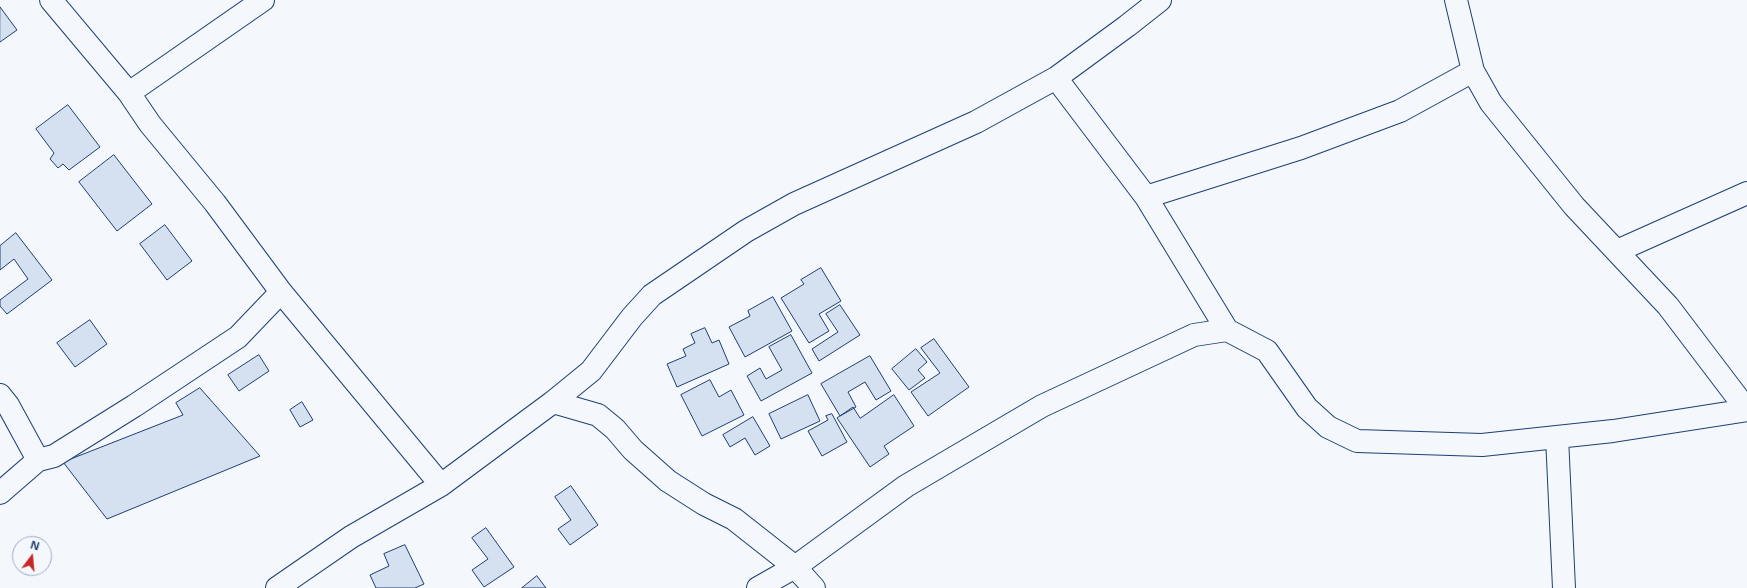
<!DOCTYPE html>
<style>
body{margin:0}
#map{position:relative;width:1747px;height:588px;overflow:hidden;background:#f4f7fb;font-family:"Noto Sans",sans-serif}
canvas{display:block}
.north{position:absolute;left:12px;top:536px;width:40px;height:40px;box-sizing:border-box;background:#f4f7fb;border:1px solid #9eadc5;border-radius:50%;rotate:16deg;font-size:11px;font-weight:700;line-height:16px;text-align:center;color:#1d3f73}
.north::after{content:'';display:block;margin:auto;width:14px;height:18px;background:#c62828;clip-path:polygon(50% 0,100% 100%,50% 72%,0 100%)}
</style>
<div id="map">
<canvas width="1747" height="588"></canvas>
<div class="north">N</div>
</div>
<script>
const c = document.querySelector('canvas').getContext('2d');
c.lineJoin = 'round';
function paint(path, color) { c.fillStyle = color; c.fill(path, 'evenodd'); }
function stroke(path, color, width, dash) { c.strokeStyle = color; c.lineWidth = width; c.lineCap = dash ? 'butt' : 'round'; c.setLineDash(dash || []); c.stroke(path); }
const building = new Path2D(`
 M0,7L17,30L0,42Z
 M68,105L100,147L69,170L63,164L58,168L50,159L54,153L36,129Z
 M114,155L152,204L117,231L79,182Z
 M165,225L192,261L167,280L140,244Z
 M16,233L52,280L7,314L0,306V300L28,279L14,259L0,270V246Z
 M821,268L841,301L819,314L829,331L809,343L781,298L804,284L801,280Z
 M773,297L792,331L745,357L729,327L750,316L748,311Z
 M840,305L860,335L819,361L812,349L838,332L826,314Z
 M90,320L107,344L75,367L57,343Z
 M705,328L712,343L719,340L729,364L677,387L667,364L686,356L683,349L695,343L691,334Z
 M791,335L812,373L761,401L747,376L760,368L766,379L782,370L769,347Z
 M934,339L969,387L928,416L911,392L940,373L921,348Z
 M916,349L927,362L918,370L925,378L909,390L892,369Z
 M259,355L269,371L239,391L228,375Z
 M870,356L891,391L876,400L865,382L848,392L856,407L840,416L821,384Z
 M710,380L719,397L731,390L744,415L702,436L681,395Z
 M200,388L260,456L107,519L63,462L183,415L176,403Z
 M808,395L820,421L781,439L769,414Z
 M894,395L914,426L884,446L889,454L870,467L837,418L853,407L860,418Z
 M302,402L313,420L300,427L290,410Z
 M832,414L847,442L822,456L808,431L828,420L826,416Z
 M753,417L770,446L755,455L745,438L730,447L723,435Z
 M571,486L598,525L570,545L558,529L571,520L555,497Z
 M486,528L514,567L484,587L472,570L488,559L472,538Z
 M405,545L424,584L415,588H376L370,575L389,566L384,554Z
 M537,576L546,588H522Z`);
paint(building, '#d5e0f0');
stroke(building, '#1d3f73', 1);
const street = new Path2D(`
 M51,0L129,93L150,124L215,203L281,292L441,485
 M1456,0L1473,71L1491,103L1574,206L1668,306L1747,410
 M1056,78L1146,197L1227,330
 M129,93L263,0
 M1146,197L1301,148L1400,111L1473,71
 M1617,251L1747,193
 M0,395L8,405L38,460
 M553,402L598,415L615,429L633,450L668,481L704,504L734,519L795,567L814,588
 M1557,437L1564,588
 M0,493L38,460L54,456L134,406L238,337L281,292
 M277,588L351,537L441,485L553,402L591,371L632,317L652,295L746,231L794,204L976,122L1056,78L1127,26L1160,0
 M758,588L795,567L906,486L1042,406L1194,335L1227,330L1267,351L1307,408L1328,427L1357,441L1482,445L1613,431L1747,410`);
stroke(street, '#1d3f73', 24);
stroke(street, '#f4f7fb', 22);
</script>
